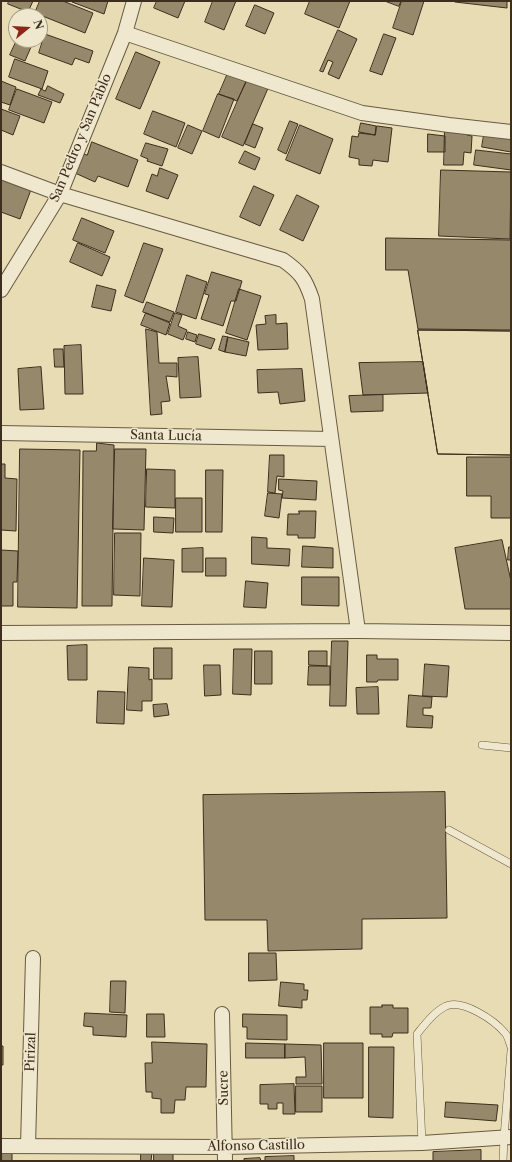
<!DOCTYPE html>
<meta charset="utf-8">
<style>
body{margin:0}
#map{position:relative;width:512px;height:1162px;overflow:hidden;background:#e7dcb3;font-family:"Libre Caslon Text",serif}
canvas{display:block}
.frame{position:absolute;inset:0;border:2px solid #3d2e1d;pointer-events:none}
.north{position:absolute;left:8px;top:8px;width:40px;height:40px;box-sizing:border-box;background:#efe8ce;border:1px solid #a89e87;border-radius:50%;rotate:72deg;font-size:11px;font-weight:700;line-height:16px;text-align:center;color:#3d2e1d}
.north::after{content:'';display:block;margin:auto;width:14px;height:18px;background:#8f2418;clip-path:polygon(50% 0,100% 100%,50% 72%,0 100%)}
</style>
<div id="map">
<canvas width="512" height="1162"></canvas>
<div class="frame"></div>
<div class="north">N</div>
</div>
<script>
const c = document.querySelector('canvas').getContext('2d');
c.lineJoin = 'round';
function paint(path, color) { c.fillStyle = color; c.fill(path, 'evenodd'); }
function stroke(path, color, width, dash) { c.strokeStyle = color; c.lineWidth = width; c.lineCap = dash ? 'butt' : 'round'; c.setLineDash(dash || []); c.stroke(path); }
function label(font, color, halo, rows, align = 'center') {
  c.font = font + ' "Libre Caslon Text",serif'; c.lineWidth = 3; c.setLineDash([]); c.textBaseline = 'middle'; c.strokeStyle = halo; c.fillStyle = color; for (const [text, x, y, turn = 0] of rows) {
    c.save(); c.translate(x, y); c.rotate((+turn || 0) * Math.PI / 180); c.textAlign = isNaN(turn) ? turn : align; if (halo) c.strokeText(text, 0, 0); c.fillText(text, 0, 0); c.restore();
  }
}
const building = new Path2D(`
 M9,1H33L28,12L8,4Z
 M40,1H63L93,13L85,33L35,13Z
 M72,1H108L104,14L72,2Z
 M157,1H185L178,18L154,8Z
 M213,1H236L224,30L205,22Z
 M310,1H350L339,28L305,14Z
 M385,1H401L399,6Z
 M402,1H424L413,35L393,28Z
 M455,1H507V8L455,2Z
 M255,5L274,13L265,34L246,26Z
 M338,30L357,39L339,79L328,74L333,62L328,60L323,72L320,71Z
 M40,31L45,33L41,40L40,39Z
 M45,34L93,51L89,63L75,58L72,65L39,53Z
 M384,34L396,38L382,75L370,71Z
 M17,40H34L25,61L10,55Z
 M136,52L160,62L140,109L116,99Z
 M15,59L48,71L42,89L9,77Z
 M228,73L247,80L237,101L219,94Z
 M247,80L269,86L243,146L222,137Z
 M1,81L16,87L10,105L1,102Z
 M48,86L64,94L60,103L38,95L41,89L45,91Z
 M17,89L52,102L44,123L9,110Z
 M218,94L234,99L219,138L203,131Z
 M1,109L20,116L13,135L1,130Z
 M153,111L185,123L176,147L144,134Z
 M290,121L298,124L286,154L278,150Z
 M361,123L376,126L375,135L359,132Z
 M253,124L263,128L255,148L245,144Z
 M188,125L202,131L192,154L178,148Z
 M300,125L333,139L320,174L286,160Z
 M377,126L392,128L388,162L373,160L372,166L359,165V159L349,157L352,136L358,137L359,133L375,135Z
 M445,128L467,131V135L472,136L471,153L464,152L463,165H444Z
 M485,129L511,134V152L482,147Z
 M428,134L445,136V152H428Z
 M92,142L138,160L128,187L98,176L95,182L75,173L83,154L87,155Z
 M146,143L168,149L162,166L147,161L148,159L141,156Z
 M476,150L511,154V170L474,165Z
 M245,151L260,158L255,170L239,163Z
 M160,168L178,175L168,199L146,191L152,174L157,176Z
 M441,170L511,172L510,239L439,236Z
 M1,175L32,187L20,219L1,212Z
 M254,186L274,195L260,226L240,217Z
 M297,195L319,206L303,241L280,230Z
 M82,218L114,231L105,253L73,240Z
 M386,238L511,240V330L418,329L408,270H386Z
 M78,243L110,257L102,276L70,262Z
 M144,243L163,249L143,303L125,296Z
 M212,272L242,281L236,301H231L223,326L201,319L209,295L205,294Z
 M187,275L207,282L196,319L176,312Z
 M97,285L116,290L111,311L92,307Z
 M239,289L261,296L247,340L226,333Z
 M147,302L174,312L170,322L143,312Z
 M146,313L170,323L166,335L141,325Z
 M175,313L182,315L178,326L187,330L183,340L168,334Z
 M276,315V324L287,323L288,349L258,350L256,325L266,324L265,316Z
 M146,329L157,332L159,363H177V377L166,376L170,401L161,402L162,414L151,415Z
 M418,330L511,331V455L438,454Z
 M418,330L511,331V455L438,454Z
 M188,332L197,335L195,342L186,339Z
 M199,334L215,339L211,349L196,344Z
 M223,336L228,337L225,352L219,350Z
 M228,337L249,342L246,356L225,352Z
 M81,345L83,394H65L64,346Z
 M54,349H63L64,367H55Z
 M198,357L201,397L180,398L178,358Z
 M423,362L428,393L363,395L359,363Z
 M41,367L44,409L20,410L18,369Z
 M302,369L305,401L280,404L278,392L258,393L257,370Z
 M383,395V411L351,412L349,396Z
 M97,443L114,445L112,606H82L83,451H96Z
 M20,449L80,450L77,608L18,607Z
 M115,449H146L144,530L113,529Z
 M270,455H284V477L277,476L275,493L268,492Z
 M467,457H511V518H491V496H467Z
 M1,464H5V478L17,479L16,531L1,530Z
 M147,469L175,470V508L146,507Z
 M206,470H223L222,532H206Z
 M279,479L317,481L316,500L282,498L283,491L279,490Z
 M268,493L282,494L279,518L265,516Z
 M176,498H202V532H176Z
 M299,511H316L315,538H298V535H287L288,514H299Z
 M154,517L174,518L173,533L154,532Z
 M115,533H141L140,596L114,595Z
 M252,537L267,538V548L290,549L289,566L252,564Z
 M502,540L511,581V609H465L455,548Z
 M303,546L333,548V568L302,567Z
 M509,547H511V560H508Z
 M203,548V572H182V549Z
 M1,550L18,551L17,582H13V606H1Z
 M144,558L174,560L172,607L142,606Z
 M206,558H226V576H206Z
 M302,577H339V606L302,605Z
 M246,581L268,583L266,608L244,607Z
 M332,641H348L346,706H330Z
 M87,645V680H68L67,646Z
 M154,648H172V679H154Z
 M234,649H252L251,695L233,694Z
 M255,651H272V684H255Z
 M309,651H327V666L309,665Z
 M367,655H377V659H398V680H378L377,682H367Z
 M425,664L449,666L447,697L423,696Z
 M204,665H220L221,695L205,696Z
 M309,666H330V685H308Z
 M129,667L149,668V680L152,679V701H142V711L127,710Z
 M378,687L379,714H357L356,688Z
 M98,691L125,692L124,724L97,723Z
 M409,695L432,697L431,708H423V715L433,716L432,728L407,727Z
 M167,704L169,715L154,717L153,705Z
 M445,792L447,918L362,919V949L268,951L267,920H205L203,795Z
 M249,953H276L277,980L249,981Z
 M111,981H126L125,1013L110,1012Z
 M281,982L304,984V990H308L307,1000H302V1008L279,1006Z
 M382,1005H393V1008H408V1033H393L392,1037H382V1034H370V1007H382Z
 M85,1013L127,1015L126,1037L93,1035V1027L84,1026Z
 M147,1014H164L165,1037H147Z
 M243,1014L287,1015V1040L247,1039V1027H243Z
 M152,1042L207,1044L206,1087H186L185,1100H175L174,1113H161V1099L152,1098V1092H146L145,1063H152Z
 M246,1043L285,1044V1058H246Z
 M324,1043H363V1098H324Z
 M285,1044L321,1045L322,1084H296V1077H306L305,1057L285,1058Z
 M1,1046H3V1065H1Z
 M369,1047H394L393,1118L369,1117Z
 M294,1084L295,1114H283V1103H277V1109H268V1104H260V1085Z
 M296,1086H322V1112H296Z
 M446,1102L498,1105L496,1121L445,1117Z
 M2,1150H12V1161H2Z
 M481,1150V1161H433V1152Z
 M154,1151H173V1161H154Z
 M141,1152H152L151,1161H141Z
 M294,1156V1161H265V1157Z
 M260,1158L261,1161H244V1159Z`);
paint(building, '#95886b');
stroke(building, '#3d2e1d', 1);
const lane = new Path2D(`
 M482,745L511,748
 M449,830L511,864
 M422,1143L417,1034C425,1024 434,1012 446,1006C463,999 494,1020 505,1033C508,1036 509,1042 511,1047
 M503,1161L504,1137L511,1051`);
const street = new Path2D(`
 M125,33L362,113L449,125L511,132
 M1,172L60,194L283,260C300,272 305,278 312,299L358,631
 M1,290L60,194L125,33L134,1
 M1,433L331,439
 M1,633L358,631L511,633
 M222,1014L225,1161
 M1,1146L225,1147L422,1143L511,1137
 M28,1146L33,958`);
stroke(lane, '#685a42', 8);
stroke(street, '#685a42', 16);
stroke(lane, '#efe8ce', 7);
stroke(street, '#efe8ce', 14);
label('13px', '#3d2e1d', '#efe8ce', [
 ["San Pedro y San Pablo",81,138,-67],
 ["Santa Lucía",166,436,1],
 ["Pirizal",31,1052,-88],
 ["Sucre",224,1088,-91],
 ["Alfonso Castillo",256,1146,-1]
]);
</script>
